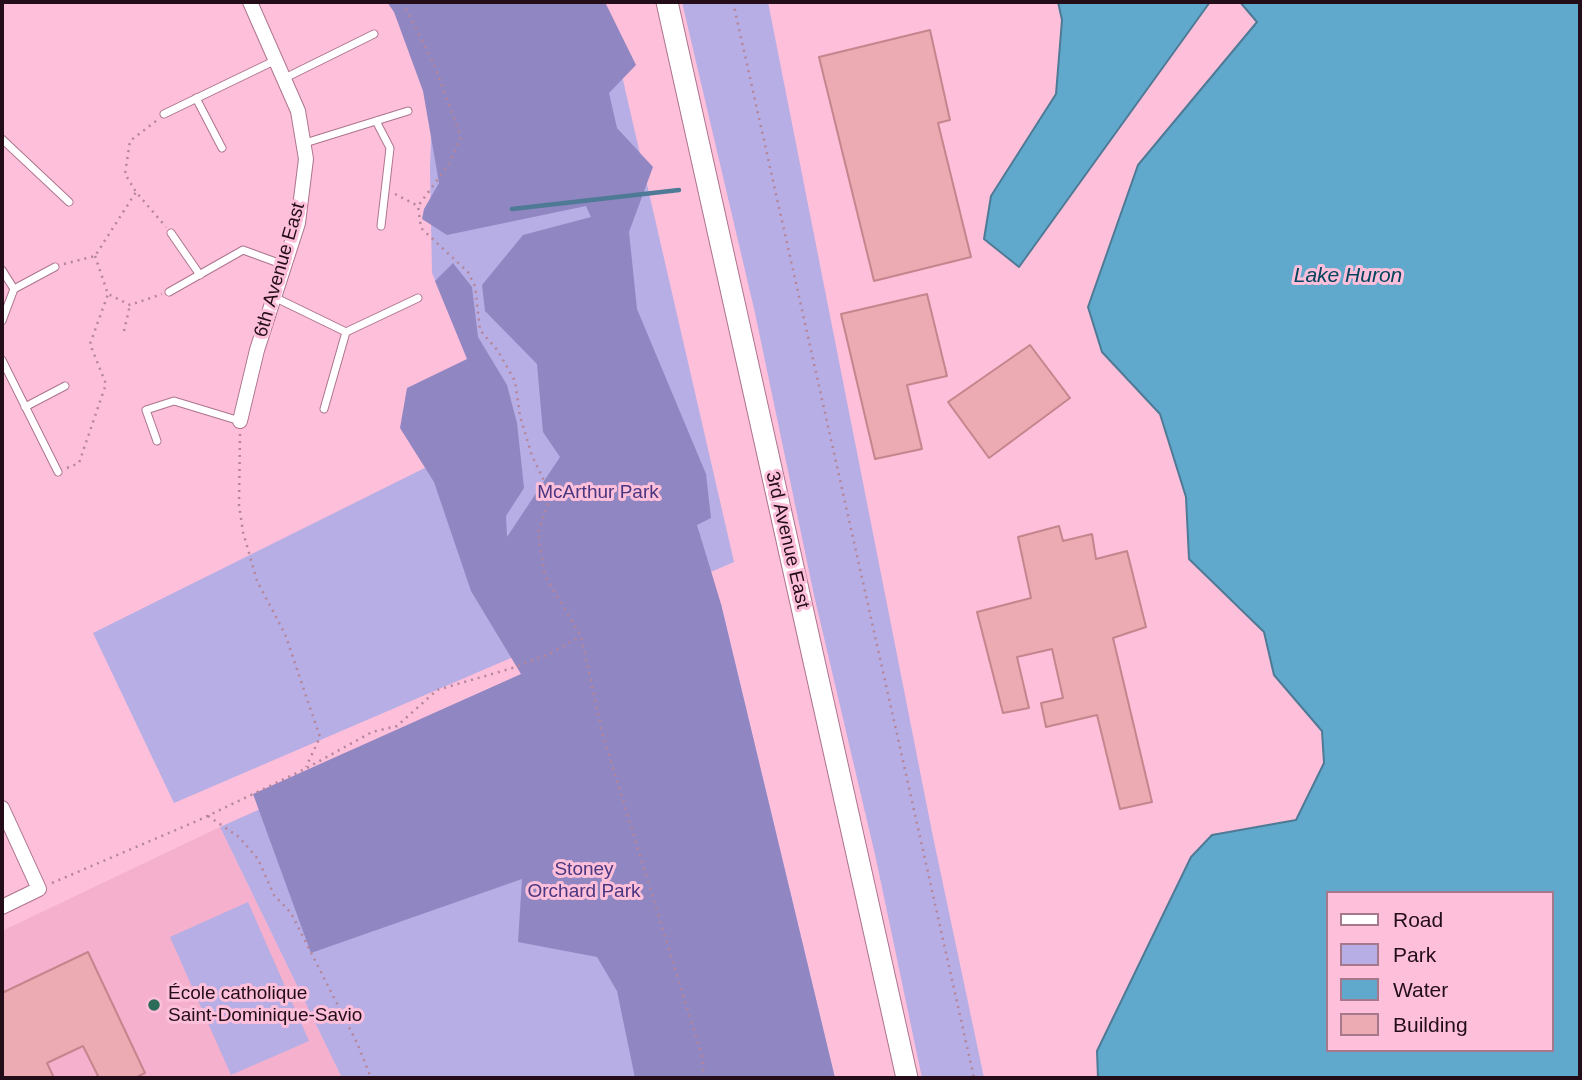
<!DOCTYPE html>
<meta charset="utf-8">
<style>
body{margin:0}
#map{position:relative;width:1582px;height:1080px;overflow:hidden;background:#fdbfda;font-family:Arial,sans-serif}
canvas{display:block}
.frame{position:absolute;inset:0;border:4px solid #230d18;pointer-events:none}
.legend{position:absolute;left:1326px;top:891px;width:228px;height:161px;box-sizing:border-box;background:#fdbfda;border:2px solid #a6788c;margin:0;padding:9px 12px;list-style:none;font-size:21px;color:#230d18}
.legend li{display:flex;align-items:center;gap:14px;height:35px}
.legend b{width:35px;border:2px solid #a6788c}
</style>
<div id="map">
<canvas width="1582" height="1080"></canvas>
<div class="frame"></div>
<ul class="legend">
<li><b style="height:9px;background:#fff"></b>Road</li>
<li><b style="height:19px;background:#b6aee4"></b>Park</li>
<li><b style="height:19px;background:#60a9cc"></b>Water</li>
<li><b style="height:19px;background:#ecaab2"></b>Building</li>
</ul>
</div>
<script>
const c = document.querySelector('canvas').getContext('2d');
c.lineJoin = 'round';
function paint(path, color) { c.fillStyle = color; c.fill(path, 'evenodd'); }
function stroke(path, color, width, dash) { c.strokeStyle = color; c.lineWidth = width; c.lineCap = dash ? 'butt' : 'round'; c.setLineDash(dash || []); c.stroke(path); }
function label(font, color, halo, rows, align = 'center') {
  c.font = font + ' Arial,sans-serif'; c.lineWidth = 6; c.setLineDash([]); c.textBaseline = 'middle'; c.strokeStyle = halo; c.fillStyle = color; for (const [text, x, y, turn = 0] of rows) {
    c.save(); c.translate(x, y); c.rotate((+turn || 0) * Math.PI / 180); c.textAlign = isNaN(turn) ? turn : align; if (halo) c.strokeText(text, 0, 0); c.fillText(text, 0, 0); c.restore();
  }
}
paint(new Path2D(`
 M220,827L342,1078H2V931Z`), '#f5b0ce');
paint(new Path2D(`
 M436,2H605L734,562L174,803L93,633L499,431L432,273L430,169Z
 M682,2H768L932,832L984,1078H922L876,859L814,595L755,313Z
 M721,604L835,1078H342L220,827Z
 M248,902L309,1041L231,1075L170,937Z`), '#b6aee4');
paint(new Path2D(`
 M387,2H514L517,4L520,2H605L636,65L609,93L617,128L653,167L629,232L637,309L706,474L711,518L697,525L721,604L835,1078H635L617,991L597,957L518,942L522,879L311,953L253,794L521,674L471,591L434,482L400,428L407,388L467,359L435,281L453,263L472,287L478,337L507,385L517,423L524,488L506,516L507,537L560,457L543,432L537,364L485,311L482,285L523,235L591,217L586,206L447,235L422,219L424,209L439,183L423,91L394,12Z`), '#9086c2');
const water = new Path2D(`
 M1058,2H1210L1019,267L984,239L991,196L1056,94L1062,20Z
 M1240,2H1580V1078H1098L1097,1051L1191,857L1212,835L1296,820L1324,763L1322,731L1274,675L1264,632L1189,559L1186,497L1160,414L1102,352L1088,307L1138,165L1257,22ZM1328,893H1552V1050H1328Z`);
paint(water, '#60a9cc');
stroke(water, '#4e7a96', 2);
stroke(new Path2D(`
 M512,209L679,190`), '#4e7a96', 4.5);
const building = new Path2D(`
 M930,30L950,120L938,123L971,257L874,281L819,57Z
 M927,294L947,376L907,385L922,449L875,459L841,314Z
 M1030,345L1070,398L989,458L948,402Z
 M1059,526L1063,541L1092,534L1096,559L1127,551L1146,627L1113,638L1152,802L1120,809L1097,715L1046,727L1041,703L1063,698L1052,649L1017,657L1029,708L1003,713L977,612L1031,598L1018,537Z
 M88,952L145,1073L135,1078H99L83,1046L47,1063L54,1078H2V993Z`);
paint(building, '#ecaab2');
stroke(building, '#c5858d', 2);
const service = new Path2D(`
 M285,78L374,34
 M196,98L222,148
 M164,114L276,60
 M376,121L390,148L381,226
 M2,139L69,202
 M305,143L408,111
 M171,233L200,275
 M2,270L14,289L55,267
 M169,292L243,250L284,265
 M274,297L346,332L418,298
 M2,321L14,289
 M2,360L58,472
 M25,407L65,386
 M324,409L346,332
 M157,441L146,410L174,401L240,421`);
const minor = new Path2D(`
 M240,421L257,350L298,223L306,159L298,111L250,2
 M2,808L39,889L2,907`);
const secondary = new Path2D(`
 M667,2L907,1078`);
stroke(service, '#ad748e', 9);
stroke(minor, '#ad748e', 16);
stroke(secondary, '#ad748e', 23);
stroke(new Path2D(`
 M406,2L405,7L433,62L461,137L447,167L418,206
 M733,2L974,1078
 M156,121L130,141L125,174L136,192L166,227
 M395,194L418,206L421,228L468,272L475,286L480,330L498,351L515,381L520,416L532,456L551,495L538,533L545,576L581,636L603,736L702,1056L704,1078
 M95,256L108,294L130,305L162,294
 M64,264L95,256L136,192
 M124,331L130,305
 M240,434L239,505L243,532L257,581L285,634L320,737L306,767
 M67,468L79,463L106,384L90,344L108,294
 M208,816L239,837L258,859L274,895L291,913L357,1043L371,1078
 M52,883L199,820L305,769L372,732L397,726L437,690L516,667L551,653L581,636`), '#b5859a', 2.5, [2, 5]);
stroke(service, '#fff', 7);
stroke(minor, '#fff', 14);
stroke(secondary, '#fff', 21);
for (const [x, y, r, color] of [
 [154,1005,7,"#2c6b58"]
]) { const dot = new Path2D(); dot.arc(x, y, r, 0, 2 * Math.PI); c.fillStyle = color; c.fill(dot); stroke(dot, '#fdbfda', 2.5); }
label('19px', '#230d18', '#fdbfda', [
 ["6th Avenue East",280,270,-74],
 ["3rd Avenue East",787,540,77]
]);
label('19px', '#493781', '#fdbfda', [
 ["McArthur Park",598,493],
 ["Stoney",584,870],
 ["Orchard Park",584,892]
]);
label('19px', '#230d18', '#fdbfda', [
 ["École catholique",168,994],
 ["Saint-Dominique-Savio",168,1016]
], 'left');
label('italic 21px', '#04445d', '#fdbfda', [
 ["Lake Huron",1348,276]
]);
</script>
